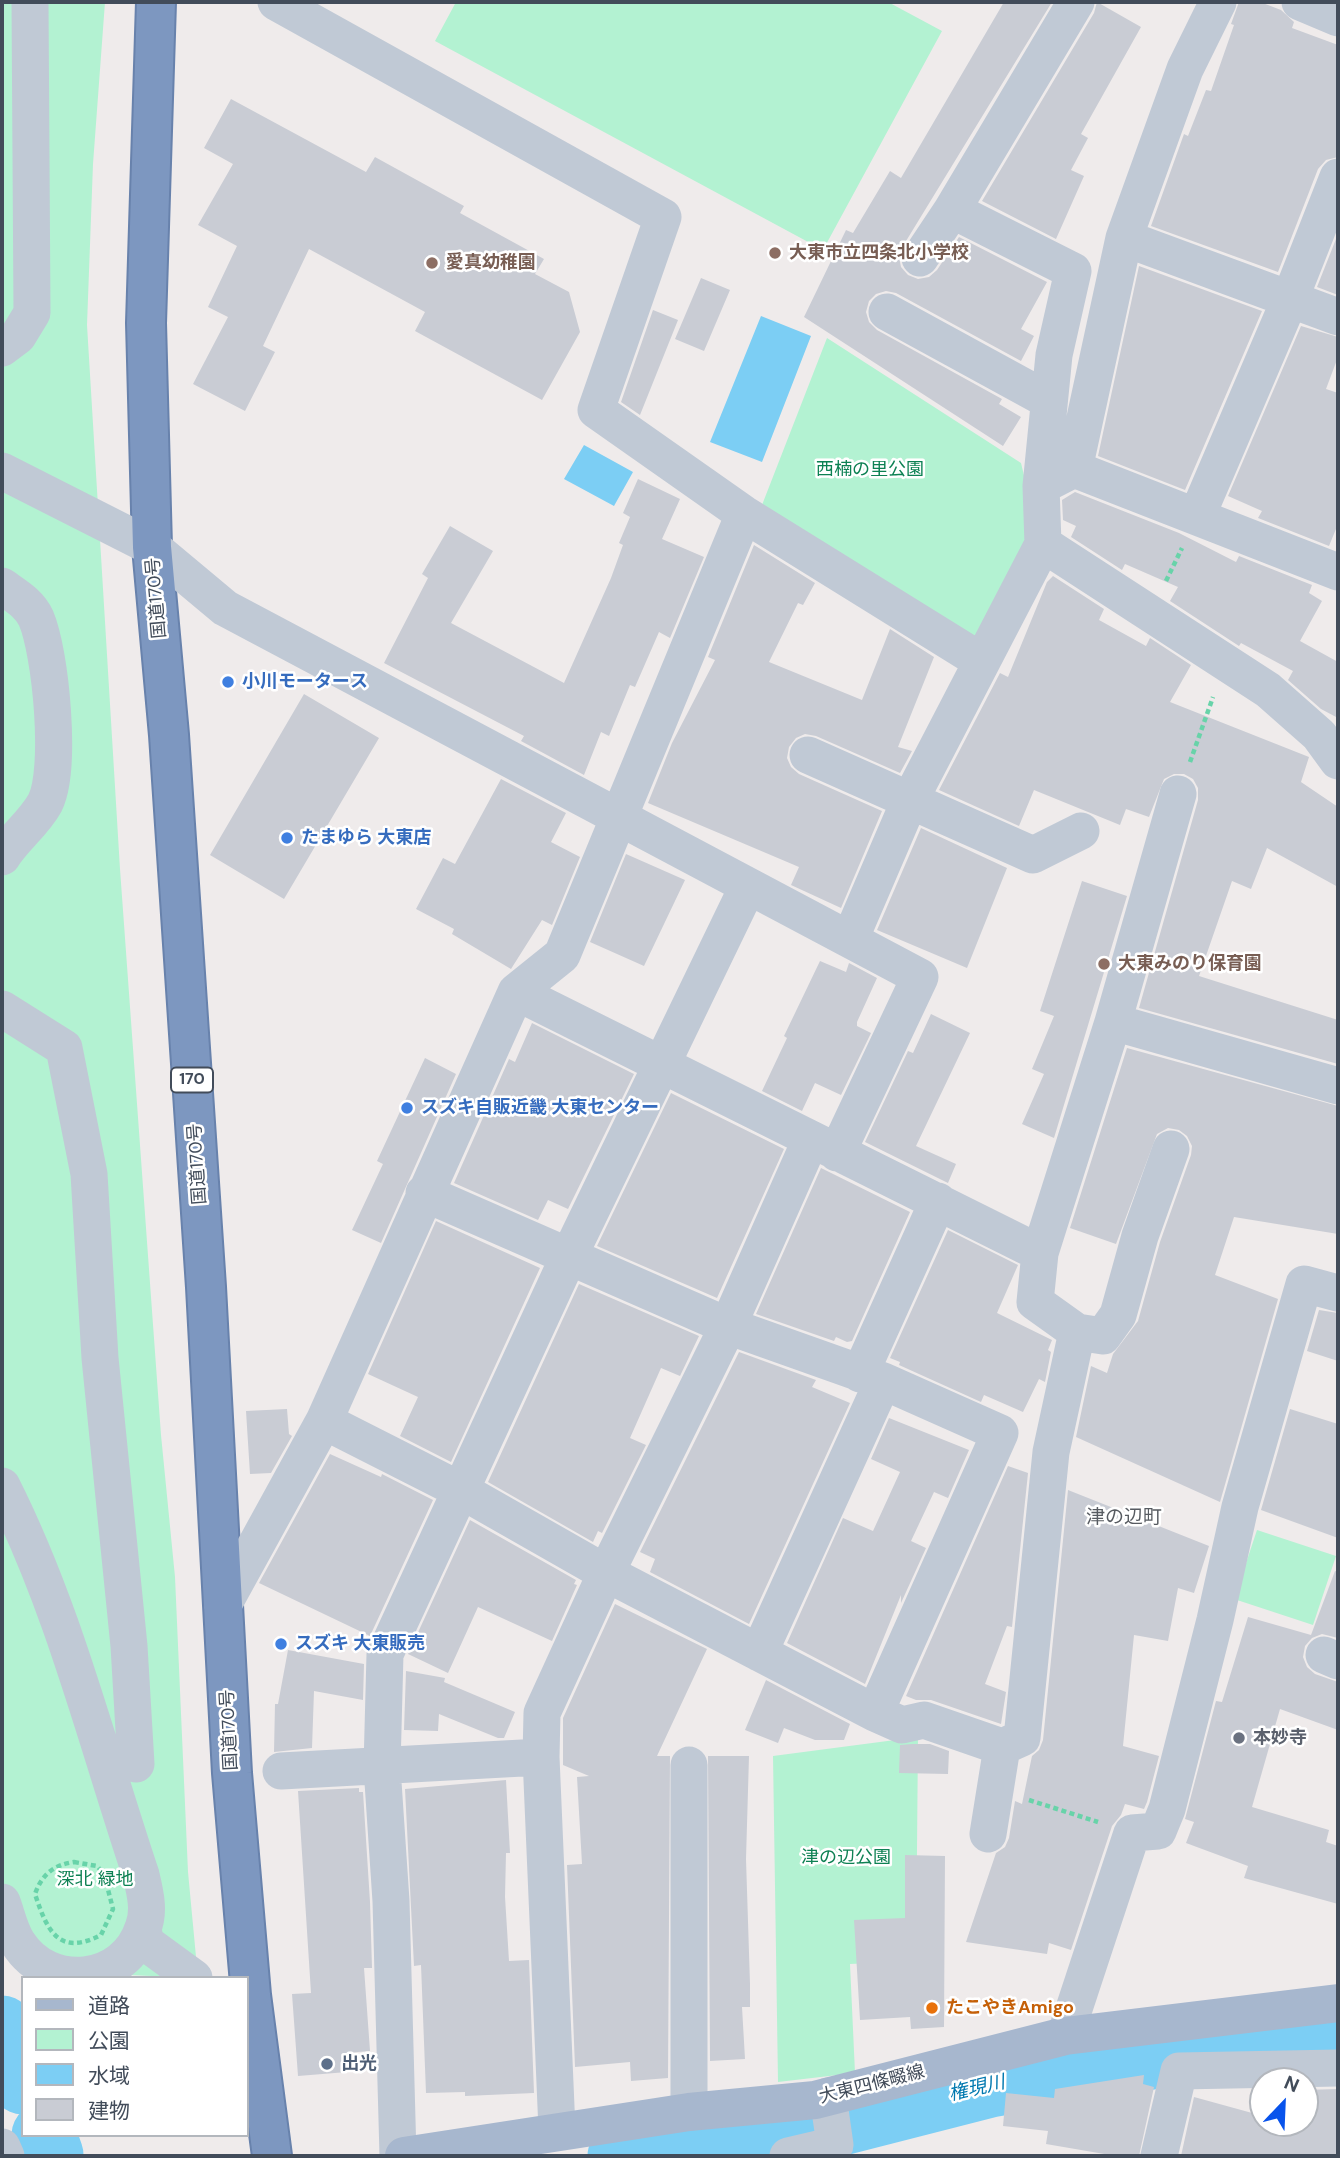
<!DOCTYPE html>
<meta charset="utf-8">
<style>
body{margin:0}
#map{position:relative;width:1340px;height:2158px;overflow:hidden;background:#efebeb;font-family:"DM Sans","Noto Sans JP",sans-serif}
canvas{display:block}
.frame{position:absolute;inset:0;border:4px solid #424c5a;pointer-events:none}
.legend{position:absolute;left:21px;top:1976px;width:228px;height:161px;box-sizing:border-box;background:#fff;border:2px solid #b3b7bd;margin:0;padding:9px 12px;list-style:none;font-size:21px;color:#424c5a}
.legend li{display:flex;align-items:center;gap:14px;height:35px}
.legend b{width:35px;border:2px solid #b3b7bd}
.north{position:absolute;left:1249px;top:2067px;width:70px;height:70px;box-sizing:border-box;background:#fff;border:2px solid #b3b7bd;border-radius:50%;rotate:23deg;font-size:19px;font-weight:700;line-height:28px;text-align:center;color:#424c5a}
.north::after{content:'';display:block;margin:auto;width:24px;height:32px;background:#0853ec;clip-path:polygon(50% 0,100% 100%,50% 72%,0 100%)}
</style>
<div id="map">
<canvas width="1340" height="2158"></canvas>
<div class="frame"></div>
<ul class="legend">
<li><b style="height:9px;background:#a7b7ce"></b>道路</li>
<li><b style="height:19px;background:#b3f2d2"></b>公園</li>
<li><b style="height:19px;background:#7ccef4"></b>水域</li>
<li><b style="height:19px;background:#c9ccd4"></b>建物</li>
</ul>
<div class="north">N</div>
</div>
<script>
const c = document.querySelector('canvas').getContext('2d');
c.lineJoin = 'round';
function paint(path, color) { c.fillStyle = color; c.fill(path, 'evenodd'); }
function stroke(path, color, width, dash) { c.strokeStyle = color; c.lineWidth = width; c.lineCap = dash ? 'butt' : 'round'; c.setLineDash(dash || []); c.stroke(path); }
function label(font, color, halo, rows, align = 'center') {
  c.font = font + ' "DM Sans","Noto Sans JP",sans-serif'; c.lineWidth = 5; c.setLineDash([]); c.textBaseline = 'middle'; c.strokeStyle = halo; c.fillStyle = color; for (const [text, x, y, turn = 0] of rows) {
    c.save(); c.translate(x, y); c.rotate((+turn || 0) * Math.PI / 180); c.textAlign = isNaN(turn) ? turn : align; if (halo) c.strokeText(text, 0, 0); c.fillText(text, 0, 0); c.restore();
  }
}
paint(new Path2D(`
 M2,2H105L93,164L87,325L120,869L161,1435L175,1577L188,1872L198,1978L128,1975L2,1944Z
 M456,2H888L942,31L823,250L435,41Z
 M827,338L1021,463L1029,496L1031,550L991,632L970,637L762,505Z
 M1257,1530L1336,1556L1313,1625L1234,1599Z
 M918,1737L916,1961L850,1964L855,2073L778,2082L773,1756Z`), '#b3f2d2');
paint(new Path2D(`
 M761,316L811,336L762,462L710,442Z
 M584,445L633,472L614,506L564,479Z`), '#7ccef4');
stroke(new Path2D(`
 M2,2028L23,2082
 M44,2135L51,2155
 M620,2156L822,2128L990,2085L1175,2053L1338,2041`), '#7ccef4', 65);
paint(new Path2D(`
 M1004,2H1052L903,246L899,257L901,267L908,275L918,279L929,277L937,270L959,237L1047,282L1021,329L1034,336L1021,361L896,293L886,291L876,294L869,301L866,312L869,322L877,330L1002,399L999,404L1021,417L1003,446L804,317L846,230L853,233L890,171L901,178Z
 M1097,2L1141,27L1081,134L1088,138L1071,170L1084,176L1056,239L982,201L1094,13Z
 M1239,2H1260L1281,10L1294,22L1292,28L1338,45V157L1326,160L1318,169L1278,272L1151,226L1184,134L1188,136L1206,90L1211,91L1234,25L1231,24Z
 M231,99L366,172L375,157L464,206L460,213L544,259L535,274L569,292L580,332L542,400L415,331L425,312L309,249L263,346L275,352L245,411L193,384L228,317L208,307L237,246L198,225L233,164L204,148Z
 M1338,234V295L1317,287Z
 M1139,266L1262,311L1185,490L1098,456Z
 M701,278L730,290L704,351L675,339Z
 M653,310L678,320L640,415L621,402Z
 M1301,326L1338,337V357L1326,389L1338,393V524L1329,546L1258,518L1262,511L1228,496Z
 M638,479L680,499L662,539L704,557L670,638L659,632L635,687L630,685L609,736L601,732L584,775L521,741L524,736L384,663L428,578L422,574L450,526L493,551L451,623L564,683L611,578L623,545L619,543L630,517L623,513Z
 M1075,492L1179,533L1236,562L1239,556L1312,585L1309,593L1322,601L1300,641L1338,662V718L1321,709L1288,680L1293,671L1241,643L1239,646L1170,601L1178,587L1125,564L1122,570L1071,537L1076,526L1063,520L1062,500Z
 M754,545L815,583L803,605L798,603L769,662L862,700L890,629L934,657L898,747L912,751L900,773L816,736L805,734L796,738L789,747L787,758L791,767L799,774L882,811L841,908L791,885L799,867L648,803L672,743L715,660L708,657Z
 M1053,576L1104,609L1099,620L1146,646L1150,638L1191,665L1170,702L1309,757L1301,782L1338,807V887L1267,848L1251,889L1232,881L1199,976L1338,1020V1064L1139,1008L1198,800V788L1193,779L1184,774H1174L1164,779L1149,817L1126,809L1120,825L1034,790L1019,826L939,790L1000,673L1008,677L1047,582Z
 M304,694L379,738L284,899L210,855Z
 M501,779L566,813L551,842L580,857L552,925L542,920L511,969L452,934L454,929L416,909L443,858L455,864Z
 M921,828L1007,868L967,968L877,930Z
 M626,854L685,880L644,966L590,942Z
 M1082,881L1127,896L1054,1138L1022,1124L1044,1074L1032,1069L1054,1016L1040,1011Z
 M820,961L846,972L849,963L877,978L857,1022V1026L871,1033L841,1095L815,1083L802,1111L762,1091L787,1038L784,1036Z
 M931,1014L970,1033L916,1146L956,1164L948,1183L865,1142L908,1051L913,1053Z
 M532,1023L634,1074L568,1209L548,1200L538,1220L454,1183L509,1059L515,1062Z
 M1127,1048L1338,1106V1234L1234,1217L1215,1275L1278,1299L1220,1502L1076,1437L1091,1366L1107,1373L1113,1354L1138,1321L1160,1242L1191,1155L1192,1146L1187,1136L1179,1130L1168,1128L1157,1134L1116,1244L1070,1228Z
 M425,1058L456,1074L381,1243L352,1230L383,1164L377,1161Z
 M671,1093L784,1149L717,1298L597,1246Z
 M821,1168L910,1212L852,1341L847,1342L836,1337L834,1341L756,1314Z
 M436,1221L540,1268L451,1462L400,1436L418,1397L368,1374Z
 M948,1230L1018,1265L997,1313L1052,1340L1048,1350L1051,1352L1045,1382L1039,1379L1023,1412L984,1395L981,1402L899,1365L900,1362L890,1358Z
 M579,1284L699,1336L680,1376L661,1368L630,1438L646,1445L602,1533L598,1531L593,1542L488,1482Z
 M1319,1310L1338,1313V1361L1307,1351Z
 M739,1352L816,1380L812,1387L850,1403L749,1624L650,1572L655,1559L640,1552Z
 M287,1409L289,1434L292,1436L271,1473L250,1474L246,1411Z
 M1290,1409L1338,1424V1538L1261,1510Z
 M889,1418L969,1450L948,1498L934,1492L911,1541L926,1548L901,1603V1595L865,1684L787,1643L843,1518L873,1531L900,1472L871,1459Z
 M330,1454L381,1477L382,1474L433,1500L370,1636L259,1583Z
 M1008,1466L1028,1473L1012,1627L1007,1626L985,1684L1006,1692L1001,1724L931,1700H916L906,1696Z
 M1068,1490L1209,1546L1194,1593L1178,1588L1168,1641L1134,1635L1123,1746L1159,1756L1147,1802L1144,1809L1125,1804L1121,1815L1112,1826L1071,1950L1049,1943L1047,1954L966,1942L996,1853L1005,1847L1009,1838L1015,1801L1022,1804L1032,1756L1039,1750L1043,1740Z
 M470,1520L576,1580L574,1584L577,1585L552,1641L478,1607L448,1673L408,1654Z
 M1335,1571L1338,1572V1638L1322,1634L1312,1638L1305,1646L1303,1657L1307,1667L1315,1674L1338,1682V1730L1280,1709L1252,1807L1329,1830L1326,1842L1338,1846V1904L1244,1878L1248,1866L1186,1843L1194,1822L1185,1819L1216,1701L1222,1702L1248,1617L1311,1635Z
 M615,1604L707,1649L657,1756H670L668,2078L631,2081L630,2062L575,2067L567,1865L582,1864L577,1777L589,1776L563,1765V1718Z
 M288,1650L364,1664L363,1700L314,1691L312,1748L274,1752L275,1704H278Z
 M406,1671L445,1678L444,1682L515,1712L504,1738H498L439,1714L438,1731L404,1730Z
 M766,1680L850,1724L844,1740H815L784,1728L778,1743L745,1730Z
 M912,1744H930L949,1751L948,1774L899,1773L900,1745Z
 M708,1756H749L746,1859L750,1984V2007H742L745,2059L710,2061Z
 M506,1780L510,1853H506L505,1897L509,1961L529,1960L534,2093L465,2096V2092L426,2093L421,1965L414,1966L405,1789Z
 M359,1788V1792H363L370,1902L372,1968H364L370,2051L346,2053L347,2072L298,2076L292,1994L311,1993L298,1791Z
 M905,1855L945,1856L944,2027L911,2029L910,2017L860,2020L854,1920L905,1918Z
 M1144,2075L1143,2084L1154,2087L1139,2156H1116L1046,2144L1048,2131L1003,2126L1006,2093L1054,2098L1055,2089Z
 M1338,2089V2156H1181L1194,2097L1263,2116V2123H1305V2090Z`), '#c9ccd4');
const highway = new Path2D(`
 M156,2L146,323L152,547L169,735L206,1287L232,1773L251,1995L272,2156`);
stroke(highway, '#6882ac', 42);
stroke(new Path2D(`
 M1166,581L1182,548
 M1190,762L1213,697
 M1029,1800L1098,1822
 M74,1862L97,1866L104,1874L113,1909L101,1935C58,1957 47,1930 35,1894C42,1874 54,1865 74,1862Z`), '#68d3a9', 4.5, [5, 3.5]);
stroke(new Path2D(`
 M276,2L663,217L596,410L744,514L981,661
 M1300,2L1338,18
 M1124,238L1338,317
 M920,258L952,210
 M887,312L1048,400
 M2,348L18,336L32,313L30,2
 M1074,469L1124,238L1185,69L1218,2
 M2,471L152,547L225,608L920,977L837,1153
 M1041,486L1054,355L1073,271L952,210L1076,2
 M1197,516L1290,299L1338,177
 M1043,544L1268,690L1319,735L1338,761
 M2,586C16,596 29,603 36,618C51,653 62,770 45,803C34,823 14,838 2,857
 M808,755L1033,855L1081,831
 M851,937L909,802L1043,544L1041,486L1074,469L1338,572
 M516,992L1040,1253L1035,1302L1077,1332L1051,1452L1022,1738L1002,1747L924,1720L902,1725L875,1713L606,1573L462,1491L324,1421L516,992L562,955L744,514
 M2,1009L64,1048L89,1174L100,1358L129,1646L136,1764
 M1113,1022L1338,1086
 M424,1193L728,1326L883,1381L1000,1433L875,1713
 M1040,1253L1113,1022L1178,794
 M1077,1332L1103,1336L1118,1315L1140,1236L1171,1149
 M860,1374L938,1201
 M2,1486C64,1609 97,1744 141,1875C145,1892 150,1911 143,1928C125,1984 49,1992 18,1943C10,1931 7,1915 2,1902
 M223,1605L324,1421
 M759,1653L883,1381
 M1324,1655L1338,1661
 M689,1765V2112
 M281,1771L541,1757
 M988,1834L1002,1747
 M143,1930L146,1943L194,1978
 M1065,2036L1132,1833L1158,1831L1167,1809L1215,1620L1240,1507L1304,1284L1338,1293
 M557,2130L541,1757L542,1713L606,1573L728,1326L811,1139
 M2,2147L6,2156
 M398,2156L391,1901L382,1767L385,1654L569,1256L748,886
 M788,2156L835,2145L828,2096
 M1159,2156L1179,2071L1338,2068`), '#c0c9d5', 37);
stroke(new Path2D(`
 M404,2156L689,2112L815,2100L1065,2036L1338,2003`), '#a7b7ce', 38);
stroke(highway, '#7d97c0', 38);
for (const [x, y, r, color] of [
 [775,253,7,"#8d6e63"],
 [432,263,7,"#8d6e63"],
 [228,682,7,"#3f7fe0"],
 [287,838,7,"#3f7fe0"],
 [1104,964,7,"#8d6e63"],
 [407,1108,7,"#3f7fe0"],
 [281,1644,7,"#3f7fe0"],
 [1239,1738,7,"#6b7280"],
 [932,2008,7,"#e8710a"],
 [327,2064,7,"#5c6f8a"]
]) { const dot = new Path2D(); dot.arc(x, y, r, 0, 2 * Math.PI); c.fillStyle = color; c.fill(dot); stroke(dot, '#fff', 2.5); }
for (const [x, y, w] of [
 [192,1080,42]
]) { const box = new Path2D(); box.roundRect(x - w / 2, y - 12.5, w, 25, 5); c.fillStyle = '#fff'; c.fill(box); stroke(box, '#424c5a', 2); }
label('bold 16px', '#424c5a', null, [
 ["170",192,1080]
]);
label('bold 18px', '#785e54', '#fff', [
 ["大東市立四条北小学校",789,253],
 ["愛真幼稚園",446,263],
 ["大東みのり保育園",1118,964]
], 'left');
label('18px', '#0d8153', '#fff', [
 ["西楠の里公園",870,470],
 ["津の辺公園",846,1858],
 ["深北 緑地",95,1880]
]);
label('18px', '#424c5a', '#fff', [
 ["国道170号",157,598,-95],
 ["国道170号",198,1164,-94],
 ["国道170号",230,1730,-93],
 ["大東四條畷線",872,2085,-14]
]);
label('bold 18px', '#366cbe', '#fff', [
 ["小川モータース",242,682],
 ["たまゆら 大東店",301,838],
 ["スズキ自販近畿 大東センター",421,1108],
 ["スズキ 大東販売",295,1644]
], 'left');
label('bold 18px', '#5b616d', '#fff', [
 ["本妙寺",1253,1738]
], 'left');
label('bold 18px', '#c56008', '#fff', [
 ["たこやきAmigo",946,2008]
], 'left');
label('bold 18px', '#4e5e75', '#fff', [
 ["出光",341,2064]
], 'left');
label('19px', '#575b61', '#fff', [
 ["津の辺町",1124,1518]
]);
label('italic 19px', '#0078af', '#fff', [
 ["権現川",977,2089,-13]
]);
</script>
